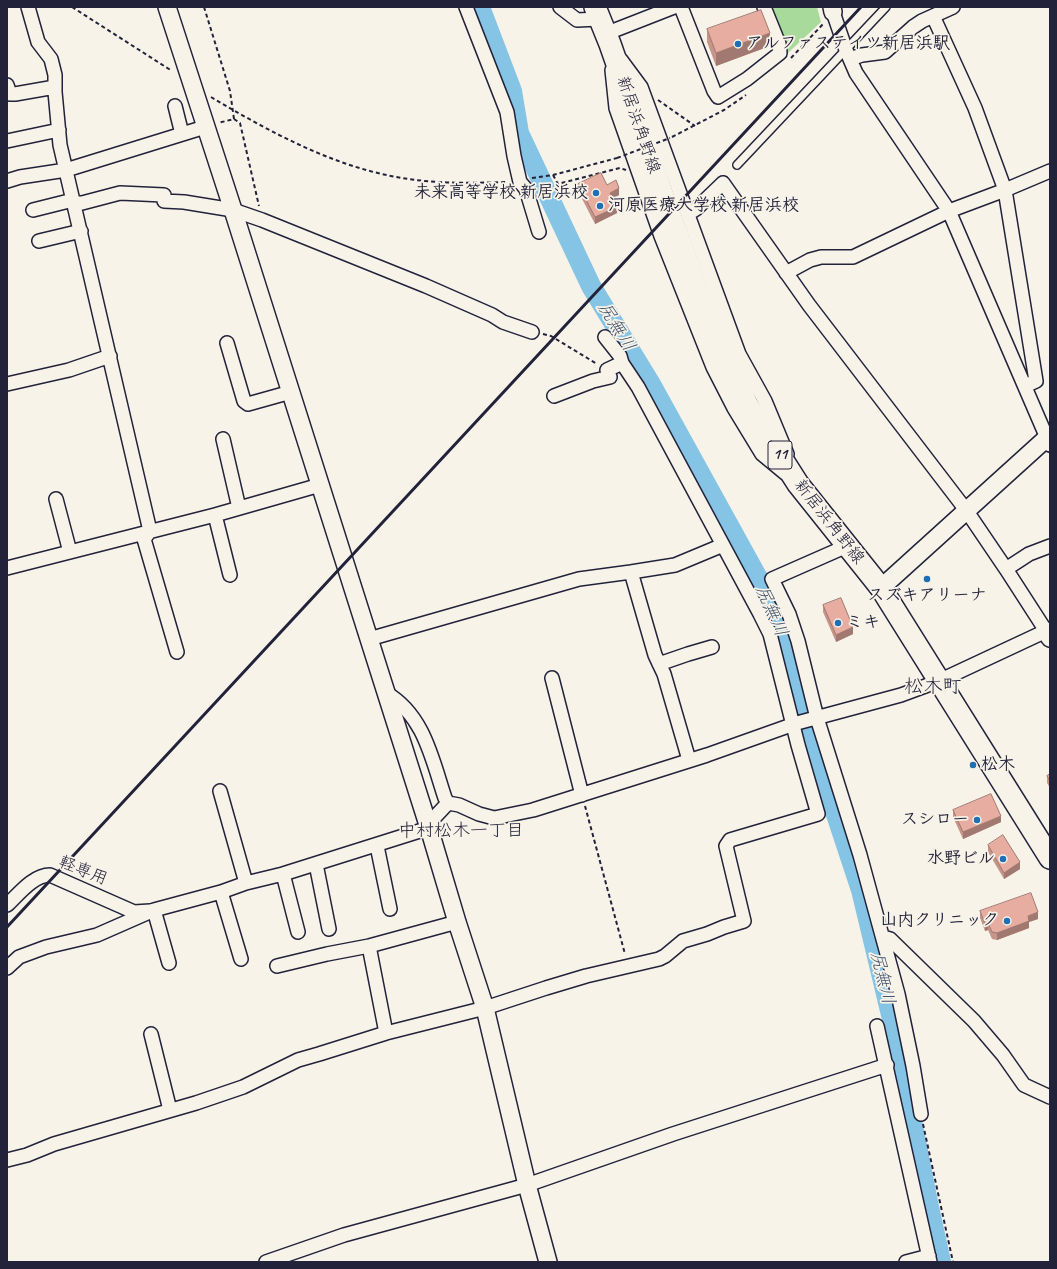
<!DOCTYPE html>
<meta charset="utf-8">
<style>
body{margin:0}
#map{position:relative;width:1057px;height:1269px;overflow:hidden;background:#f7f3e8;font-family:Caveat,sans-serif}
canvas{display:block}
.frame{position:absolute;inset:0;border:8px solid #22223b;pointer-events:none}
</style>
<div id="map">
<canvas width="1057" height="1269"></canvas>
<div class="frame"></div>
</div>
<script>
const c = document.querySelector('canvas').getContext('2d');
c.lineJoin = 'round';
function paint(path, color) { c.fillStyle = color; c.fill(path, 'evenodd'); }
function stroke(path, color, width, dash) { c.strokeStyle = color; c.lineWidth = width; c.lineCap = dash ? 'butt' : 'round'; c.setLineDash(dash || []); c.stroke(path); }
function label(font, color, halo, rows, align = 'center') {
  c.font = font + ' Caveat,"Klee One",sans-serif'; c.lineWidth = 3.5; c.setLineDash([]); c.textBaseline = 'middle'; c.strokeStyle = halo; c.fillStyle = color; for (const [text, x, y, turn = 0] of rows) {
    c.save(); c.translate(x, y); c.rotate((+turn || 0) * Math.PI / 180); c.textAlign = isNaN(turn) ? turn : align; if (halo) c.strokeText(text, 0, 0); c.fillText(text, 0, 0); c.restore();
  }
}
paint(new Path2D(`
 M769,7H817L821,22L788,53Z`), '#a7da9b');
stroke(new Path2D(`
 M480,7L512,91L519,133L591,286L652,386L758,578L779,621L815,751L861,890L891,1015L929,1207L941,1262`), '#85c4e5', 20);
const service = new Path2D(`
 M737,165L886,7`);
const minor = new Path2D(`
 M28,7L38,42L51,59L55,75V92L60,145L150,531L144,539L177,652
 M466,7L507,112L514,156L520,182L526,189L539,232
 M560,7L577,20L599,19
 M681,7L714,91L718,97L747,79L780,53L779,44L764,7
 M833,12L846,50L856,73L949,211L1050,445
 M933,16L975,108L1005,190L1036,381L1025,386
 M605,34L674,7
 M850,59L862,55L885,52L913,27L922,21L953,7
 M621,60L641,87L739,354L765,401L787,454
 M612,70L616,108L661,236L713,367L734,408L762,454L785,473
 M7,85L10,94H15L55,87
 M175,106L182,134
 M7,141L59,130
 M7,181L20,177L66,170L205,127
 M74,203H82L120,193L164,195V201L184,202L233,210L262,220L426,286L492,315L503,322L532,332
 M33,210L73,200
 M39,241L81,231
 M786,273L810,260L821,257H853L949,211L1005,190L1050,171
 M605,337L620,356L622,363
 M227,343L244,401L248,404L291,392
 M7,384L69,370L110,356
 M223,439L239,508
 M56,499L70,552
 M215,515L230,575
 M847,546L772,579L789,614L798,641L817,718L860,855L898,994L913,1066L921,1114
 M7,568L215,515L320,485
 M1006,569L1029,554L1050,546
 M631,572L655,655L664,674L689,760
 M369,639L579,579L631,572L675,565L723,545
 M659,664L688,654L712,647
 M552,678L582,795
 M386,693C424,715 432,759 445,798L448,803
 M220,791L246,883
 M377,846L390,909
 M316,864L329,929
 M283,874L298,932
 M221,892L241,959
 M7,905C18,895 33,875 50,875L134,912L150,911
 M154,910L169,963
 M883,937L890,939L974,1021L1003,1055L1024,1085L1050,1097
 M369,946L386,1033
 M277,966L327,954L369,946L457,922
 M7,968L19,957L46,947L97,935L154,910L221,892L246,883L283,874L429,828L433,819L448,803L459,805L479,814L494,818L533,810L707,755L797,723L901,695L939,681L1046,631L1006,569L966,510L809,305L723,183L696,209L688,214
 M877,1026L930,1262
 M151,1034L170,1110
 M7,1160L27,1155L54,1144L196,1103L243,1087L298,1060L319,1054L386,1033L485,1008L546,988L586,976L659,959L665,956L683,941L707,934L724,927L744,921L726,846L730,840L818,814L798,745L770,634L760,614L638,387L622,363L607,370L610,377L593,381L554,396
 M266,1262L344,1235L527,1185L673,1134L887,1065
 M906,1262L929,1256`);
const tertiary = new Path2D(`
 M167,7L233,210L429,828L457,922L485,1008L527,1185L548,1262
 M832,7L833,12
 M881,588L1050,435
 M1046,631L1050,638`);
const primary = new Path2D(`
 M595,7L610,44L661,190L705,309L747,404L798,484L881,588L1050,858`);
stroke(service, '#22223b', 10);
stroke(minor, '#22223b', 16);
stroke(tertiary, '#22223b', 20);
stroke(primary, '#22223b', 24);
stroke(new Path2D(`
 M72,7L172,71
 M204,7L230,91L234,119L218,123
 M791,58L824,23
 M211,97C270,132 334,167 402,178C437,184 473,183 508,182
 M658,100L695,126
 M234,119L240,123L259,206
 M672,137L724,110L746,95
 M553,175L558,184L620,168L626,170
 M532,178L553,175L617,158
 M543,334L551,336L597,364
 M585,806L625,954
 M923,1124L953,1262`), '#22223b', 2, [4, 3]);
stroke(service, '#f7f3e8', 7);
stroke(minor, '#f7f3e8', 13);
stroke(tertiary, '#f7f3e8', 17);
stroke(primary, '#f7f3e8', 21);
stroke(new Path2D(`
 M7,927L861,7`), '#22223b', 3);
stroke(new Path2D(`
 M617,158L670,138`), '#22223b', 2, [4, 3]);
paint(new Path2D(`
 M707,29L770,46L716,66L707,42Z
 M578,184L619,195L613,198L617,213L595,224L578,191Z
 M823,605L853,634L836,642L823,612Z
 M1050,774V788L1047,783V776Z
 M953,810L1001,822L963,839L953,817Z
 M988,845L1020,869L1004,879L988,852Z
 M980,911L1038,919L1029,922V928L997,940L992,939L988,930L985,931L980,918Z`), '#c6958a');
paint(new Path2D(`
 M770,33V46L716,66V53Z
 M619,188V195L610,200V193Z
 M617,207V213L595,224V217Z
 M853,627V634L836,642V635Z
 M1001,816V822L963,839V832Z
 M1020,862V869L1004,879V873Z
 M1038,912V919L1029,922V928L997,940V933L1028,916Z
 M988,923V930L985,931V924Z`), '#a17970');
const building = new Path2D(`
 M761,10L770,33L716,53L707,29Z
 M601,173L607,185L616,180L619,188L610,193L617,207L595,217L578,184Z
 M841,598L853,627L836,635L823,605Z
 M1050,774V781L1047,776Z
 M991,794L1001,816L963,832L953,810Z
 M1003,835L1020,862L1004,873L988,845Z
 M1031,893L1038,912L1028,916L1029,921L997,933L992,932L988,923L985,924L980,911Z`);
paint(building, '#e6ada0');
stroke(building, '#a17970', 1);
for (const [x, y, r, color] of [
 [738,44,4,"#1f6fb2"],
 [596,193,4,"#1f6fb2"],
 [600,206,4,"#1f6fb2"],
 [927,579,4,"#1f6fb2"],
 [838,623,4,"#1f6fb2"],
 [973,765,4,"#1f6fb2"],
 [977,820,4,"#1f6fb2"],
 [1003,859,4,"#1f6fb2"],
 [1007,921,4,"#1f6fb2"]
]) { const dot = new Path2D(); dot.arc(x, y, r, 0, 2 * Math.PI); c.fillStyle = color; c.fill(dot); stroke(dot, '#f7f3e8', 1.5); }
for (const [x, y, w] of [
 [780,455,24]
]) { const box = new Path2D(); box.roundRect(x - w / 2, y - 14, w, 28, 3); c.fillStyle = '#f7f3e8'; c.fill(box); stroke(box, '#22223b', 1); }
label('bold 16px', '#22223b', null, [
 ["11",780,455]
]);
label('bold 17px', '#22223b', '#f7f3e8', [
 ["アルファステイツ新居浜駅",746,44],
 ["未来高等学校 新居浜校",588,193,"right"],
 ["河原医療大学校 新居浜校",608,206],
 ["スズキアリーナ",927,596,"center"],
 ["ミキ",846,623],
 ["松木",981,765],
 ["スシロー",969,820,"right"],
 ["水野ビル",995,859,"right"],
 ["山内クリニック",999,921,"right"]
], 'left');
label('17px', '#22223b', '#f7f3e8', [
 ["新居浜角野線",638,125,71],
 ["新居浜角野線",829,522,52],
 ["軽専用",83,871,22]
]);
label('italic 18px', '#40536e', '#f7f3e8', [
 ["尻無川",616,327,58],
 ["尻無川",771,611,66],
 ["尻無川",882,978,76]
]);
label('18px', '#22223b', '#f7f3e8', [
 ["中村松木一丁目",461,831]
]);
label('19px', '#22223b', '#f7f3e8', [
 ["松木町",933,687]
]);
</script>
